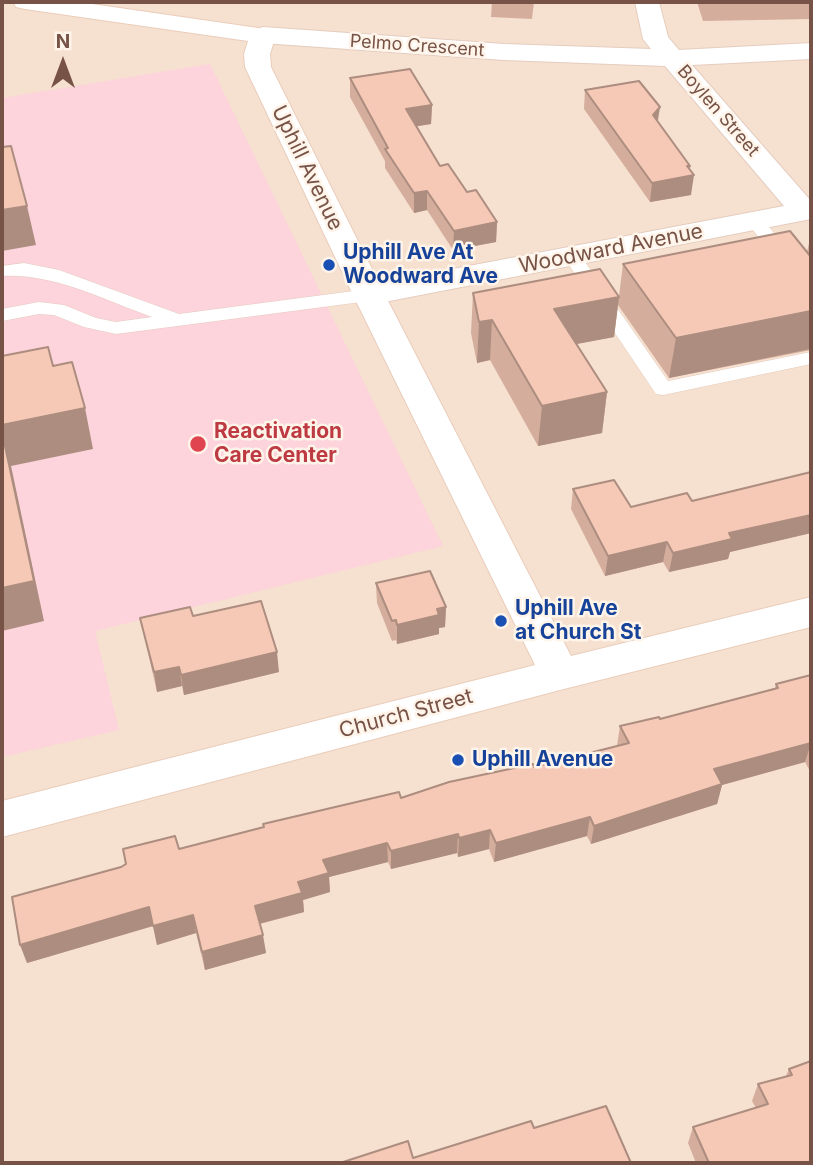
<!DOCTYPE html>
<style>
body{margin:0}
#map{position:relative;width:813px;height:1165px;overflow:hidden;background:#fef0e1;font-family:Inter,sans-serif}
canvas{display:block}
.frame{position:absolute;inset:0;border:4px solid #775246;pointer-events:none}
.north{position:absolute;left:28px;top:28px;width:70px;height:70px;-webkit-text-stroke:5px #fff4e9;paint-order:stroke;rotate:0deg;font-size:19px;font-weight:700;line-height:28px;text-align:center;color:#775246}
.north::after{content:'';display:block;margin:auto;width:24px;height:32px;background:#775246;clip-path:polygon(50% 0,100% 100%,50% 72%,0 100%)}
</style>
<div id="map">
<canvas width="813" height="1165"></canvas>
<div class="frame"></div>
<div class="north">N</div>
</div>
<script>
const c = document.querySelector('canvas').getContext('2d');
c.lineJoin = 'round';
function paint(path, color) { c.fillStyle = color; c.fill(path, 'evenodd'); }
function stroke(path, color, width, dash) { c.strokeStyle = color; c.lineWidth = width; c.lineCap = dash ? 'butt' : 'round'; c.setLineDash(dash || []); c.stroke(path); }
function label(font, color, halo, rows, align = 'center') {
  c.font = font + ' Inter,sans-serif'; c.lineWidth = 5; c.setLineDash([]); c.textBaseline = 'middle'; c.strokeStyle = halo; c.fillStyle = color; for (const [text, x, y, turn = 0] of rows) {
    c.save(); c.translate(x, y); c.rotate((+turn || 0) * Math.PI / 180); c.textAlign = isNaN(turn) ? turn : align; if (halo) c.strokeText(text, 0, 0); c.fillText(text, 0, 0); c.restore();
  }
}
paint(new Path2D(`
 M2,2H811V1163H2Z`), '#f6e0cf');
paint(new Path2D(`
 M210,64L443,546L95,631L119,730L2,757V98Z`), '#fdd3dc');
const lane = new Path2D(`
 M755,216L761,217L811,279V297L804,295L746,221Z
 M572,251L578,252L668,381L811,352V364L663,395L656,394L563,256Z
 M24,263L59,270L179,314L369,289L378,295L369,301L116,334L84,327L54,315L39,314L2,321V309L39,302L64,305L96,318L116,322L152,317C104,300 54,273 2,276V266Z`);
const street = new Path2D(`
 M635,2H659L668,37L679,50L811,43V59L692,65L811,201V219L369,305L358,302L353,295L358,288L369,285L784,206L665,66L504,60L263,43L254,40L250,35L254,30L263,27L504,44L651,49L643,39Z`);
const secondary = new Path2D(`
 M13,2H78L272,30L276,35L270,54L271,67L385,295L571,656L811,597V627L560,690L2,837V801L535,665L353,295L245,67L244,54L248,41L25,9L16,7Z`);
stroke(lane, '#e5cdbf', 1);
stroke(street, '#e5cdbf', 2);
stroke(secondary, '#eacdbb', 2);
paint(lane, '#fff');
paint(street, '#fff');
paint(secondary, '#fff');
paint(new Path2D(`
 M492,2H534L532,19L491,17Z
 M697,2H811V19L703,21Z
 M350,78L432,105L431,124L417,126L440,166L497,222L496,242L453,250L427,210L414,213L385,168V161L350,97Z
 M585,90L658,122L690,166L691,195L650,202L584,109Z
 M811,235V350L669,378L618,305L614,337L576,344L607,392L602,433L538,446L490,360L477,363L471,333L473,293L619,296L623,264L807,252Z
 M811,472V533L730,552L728,559L669,572L663,562L605,576L571,509L573,489L631,507L692,501Z
 M376,583L446,607L445,627L439,628V634L397,644L396,640L392,641L377,603Z
 M193,616L279,672L184,695L182,686L157,692L140,618Z
 M811,675V773L805,762L722,785L717,804L591,844L587,836L494,862L489,849L458,857L457,853L391,869L388,862L329,877L330,892L303,900L304,912L260,924L266,953L205,970L196,933L157,945L153,926L27,963L121,867L617,746L620,726L660,719L775,688L776,684Z
 M811,1061V1163H696L688,1143L693,1127L756,1108L752,1101L758,1084L786,1076L789,1069Z`), '#d4ad9d');
paint(new Path2D(`
 M432,105L431,124L406,128V109Z
 M660,107L657,126L653,115Z
 M687,166H690L689,176L694,175L691,195L650,202L652,183Z
 M427,191V210L414,213V193Z
 M27,206L36,245L2,251V210Z
 M497,222L496,242L453,250L454,231Z
 M619,297L614,337L550,349L554,309Z
 M811,311L810,349L669,378L676,338Z
 M492,320L490,360L477,363L479,322Z
 M607,392L602,433L538,446L542,406Z
 M85,408L93,449L11,466L44,621L2,631V425Z
 M811,515V533L730,552L728,559L669,572L673,553L729,533Z
 M667,542L663,562L605,576L608,556Z
 M446,607L445,627L439,628V634L397,644V625Z
 M277,652L279,672L184,695L181,675Z
 M179,667L182,686L157,692L154,672Z
 M811,743L805,762L722,785L717,804L591,844L594,826L714,769Z
 M590,817L587,836L494,862L496,843Z
 M490,830L489,849L458,857L459,838Z
 M458,834L457,853L391,869V851Z
 M387,843L388,862L329,877L330,892L303,900L304,912L258,924L255,906L298,882L323,860Z
 M149,907L153,926L27,963L20,945Z
 M193,915L196,933L157,945L153,926Z
 M263,935L266,953L205,970L202,952Z`), '#ac8d7f');
const building = new Path2D(`
 M705,2H762L706,3Z
 M410,69L432,105L406,109L440,166L448,164L467,192L476,190L497,222L454,231L427,191L414,193L385,149L388,148L350,78Z
 M639,81L660,107L653,115L690,166H687L694,175L652,183L585,90Z
 M11,146L27,206L2,210V147Z
 M790,231L811,257V311L676,338L623,264Z
 M600,269L619,297L554,309L607,392L542,406L492,320L479,322L473,293Z
 M48,347L53,366L72,362L85,408L2,425V356Z
 M2,432L34,581L2,588Z
 M811,472V515L729,533L732,539L673,553L667,542L608,556L573,489L614,480L631,507L687,493L692,501Z
 M430,571L446,607L437,609L439,615L397,625L396,620L392,621L376,583Z
 M261,601L277,652L181,675L179,667L154,672L140,618L190,607L193,616Z
 M811,675V743L714,769L722,784L594,826L590,817L496,843L490,830L459,838L458,834L391,851L387,843L323,860L329,873L298,882L302,893L255,906L263,935L202,952L193,915L153,926L149,907L20,945L12,897L121,867L126,864L123,849L175,836L179,849L264,827L263,824L399,792L401,798L449,782L533,764L534,767L629,743L620,726L659,717L660,719L778,688L776,684Z
 M811,1061V1163H709L693,1127L768,1104L758,1084L792,1075L789,1069Z
 M606,1106L631,1163H340L408,1141L413,1158L531,1121L534,1128Z`);
paint(building, '#f6c9b6');
stroke(building, '#ac8d7f', 2);
for (const [x, y, r, color] of [
 [329,265,7,"#1a4fb4"],
 [198,444,9,"#e0444e"],
 [501,621,7,"#1a4fb4"],
 [458,760,7,"#1a4fb4"]
]) { const dot = new Path2D(); dot.arc(x, y, r, 0, 2 * Math.PI); c.fillStyle = color; c.fill(dot); stroke(dot, '#fff4e9', 2.5); }
label('18px', '#775246', '#fff4e9', [
 ["Pelmo Crescent",417,46,4],
 ["Boylen Street",718,111,49]
]);
label('21px', '#775246', '#fff4e9', [
 ["Uphill Avenue",307,168,64],
 ["Woodward Avenue",611,249,-11],
 ["Church Street",406,714,-15]
]);
label('bold 21px', '#164399', '#fff4e9', [
 ["Uphill Ave At",343,253],
 ["Woodward Ave",343,277],
 ["Uphill Ave",515,609],
 ["at Church St",515,633],
 ["Uphill Avenue",472,760]
], 'left');
label('bold 21px', '#be3a42', '#fff4e9', [
 ["Reactivation",214,432],
 ["Care Center",214,456]
], 'left');
</script>
